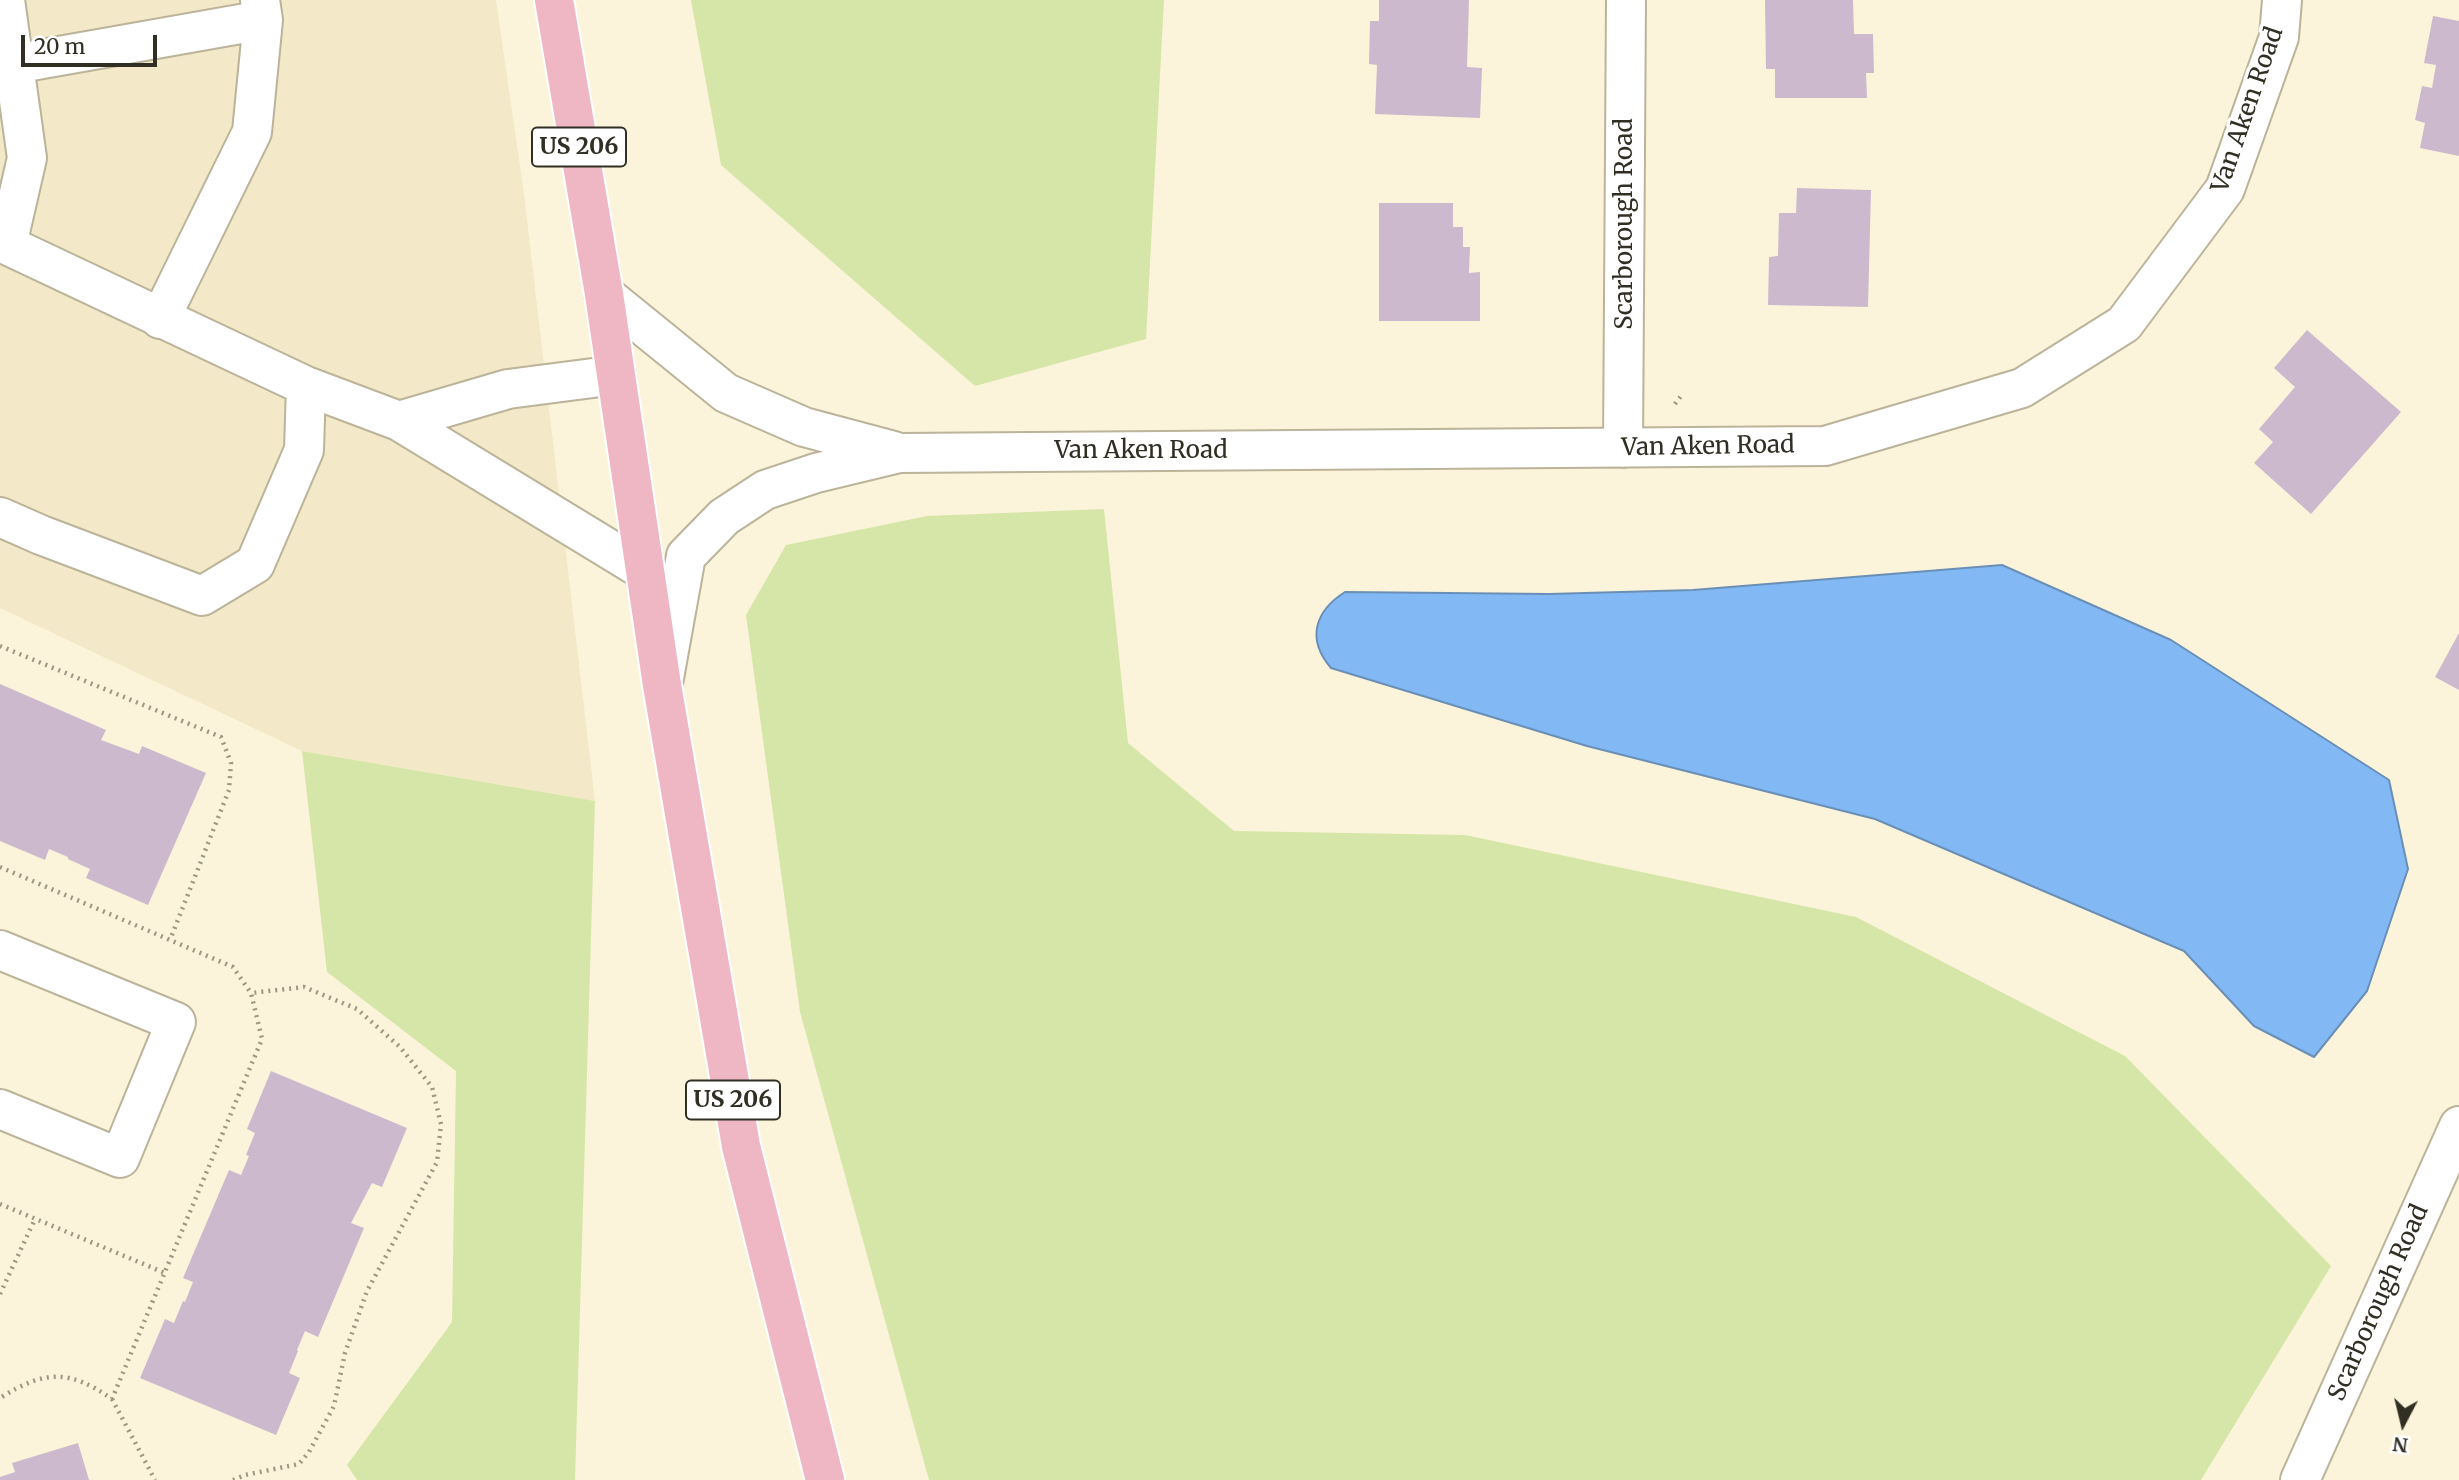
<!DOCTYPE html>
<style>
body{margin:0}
#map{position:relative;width:2459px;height:1480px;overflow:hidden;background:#fcf4da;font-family:Merriweather,serif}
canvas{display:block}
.north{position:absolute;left:2368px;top:1389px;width:70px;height:70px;-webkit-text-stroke:5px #fff;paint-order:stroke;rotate:187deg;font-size:19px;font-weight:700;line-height:28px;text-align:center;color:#312e24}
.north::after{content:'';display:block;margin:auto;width:24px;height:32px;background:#312e24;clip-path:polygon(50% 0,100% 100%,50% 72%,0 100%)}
.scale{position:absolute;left:21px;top:35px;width:136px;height:32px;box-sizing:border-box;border:4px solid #312e24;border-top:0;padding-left:9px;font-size:21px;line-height:24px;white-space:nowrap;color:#312e24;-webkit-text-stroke:5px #fff;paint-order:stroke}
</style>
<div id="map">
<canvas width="2459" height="1480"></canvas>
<div class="north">N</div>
<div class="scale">20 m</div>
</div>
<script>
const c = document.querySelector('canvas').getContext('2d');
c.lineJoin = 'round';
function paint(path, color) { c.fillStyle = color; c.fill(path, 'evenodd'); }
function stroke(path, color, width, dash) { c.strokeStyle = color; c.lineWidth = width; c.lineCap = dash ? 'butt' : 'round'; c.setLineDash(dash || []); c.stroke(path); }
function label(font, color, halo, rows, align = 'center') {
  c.font = font + ' Merriweather,serif'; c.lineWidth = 7; c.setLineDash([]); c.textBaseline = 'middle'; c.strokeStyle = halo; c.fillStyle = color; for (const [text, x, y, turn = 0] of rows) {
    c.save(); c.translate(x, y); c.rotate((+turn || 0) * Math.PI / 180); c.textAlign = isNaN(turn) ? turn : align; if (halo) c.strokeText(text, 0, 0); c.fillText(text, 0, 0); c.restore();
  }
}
paint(new Path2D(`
 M0,0H496L524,194L595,801L302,751L0,608Z`), '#f3e8c8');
paint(new Path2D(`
 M691,0H1164L1146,339L975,386L721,165Z
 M1104,509L1128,743L1234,831L1465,835L1856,917L2125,1056L2331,1266L2201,1480H929L800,1012L746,615L786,545L927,516Z
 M302,751L595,801L575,1480H357L347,1465L452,1322L456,1071L327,972Z`), '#d6e6a8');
const water = new Path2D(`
 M2002,565L2171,640L2389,780L2408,869L2367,991L2314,1057L2254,1026L2184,951L1875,819L1587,746L1331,668C1306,639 1315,611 1345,592L1549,594L1693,590Z`);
paint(water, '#82b9f5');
stroke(water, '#6a8fb6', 2);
paint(new Path2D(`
 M1379,0H1469L1467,67L1482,68L1480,118L1375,114L1377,65L1369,64L1370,21H1379Z
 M1765,0H1853L1854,34H1873L1874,73H1866L1867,98H1775V69H1766Z
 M2433,16L2459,21V156L2420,148L2425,123L2415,120L2422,86L2432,88L2436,65L2424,63Z
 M1797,188L1871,190L1868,307L1768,305L1769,257L1778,256L1779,213H1796Z
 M1379,203H1453V227H1463V247H1470L1469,273L1480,272V321H1379Z
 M2307,330L2401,412L2311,514L2254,463L2273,442L2259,429L2295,387L2274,368Z
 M2459,633V690L2435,677Z
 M0,684L106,730L101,740L139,754L142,746L206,773L148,905L86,878L90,869L68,859V857L49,849L45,860L0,841Z
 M271,1071L407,1128L382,1187L372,1183L351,1223L364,1228L318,1337L305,1331L297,1350L298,1351L289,1373L300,1378L276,1435L140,1378L165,1319L174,1323L183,1301L185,1302L193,1282L183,1278L229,1170L241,1175L249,1156L246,1155L255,1133L247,1129Z
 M78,1443L89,1480H0V1477L15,1472L12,1463Z`), '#ccb9ce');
const minor = new Path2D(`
 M5,0L27,158L7,245L306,386L399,421L645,571
 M14,64L263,20
 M604,294L726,393L804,427L894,451
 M160,319L252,132L263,20L260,0
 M399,421L508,389L616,375
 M1623,448L1626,0
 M0,517L41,535L202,596L255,564L304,450L306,386
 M664,678L686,556L724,517L765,490L816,473L899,453L1825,446L2022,388L2124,324L2225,189L2279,37L2282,0
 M0,950L176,1022L120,1158L0,1109
 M2300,1480L2459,1126`);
const highway = new Path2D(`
 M554,0L604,294L662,685L741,1146L825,1480`);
stroke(minor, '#bbb39a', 42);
stroke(highway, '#fff', 42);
stroke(new Path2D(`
 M1675,404L1681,396
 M0,646L221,737L231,763L229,790L170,940
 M0,867L233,967L251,993L262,1039L112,1399C69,1369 45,1370 0,1398
 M0,1204L165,1273
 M0,1294L35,1219
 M112,1399L155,1480
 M233,1480L245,1475L299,1464L309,1452L334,1406L345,1353L367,1291L437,1162L441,1124L432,1087L400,1047L357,1009L304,987L251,993`), '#9c9684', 4.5, [2, 5]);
stroke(minor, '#fff', 38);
stroke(highway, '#efb7c3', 38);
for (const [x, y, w] of [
 [579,147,94],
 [733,1100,94]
]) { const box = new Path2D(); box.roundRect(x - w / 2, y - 19.5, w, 39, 5); c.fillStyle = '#fff'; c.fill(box); stroke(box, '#312e24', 2); }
label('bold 23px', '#312e24', null, [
 ["US 206",579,147],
 ["US 206",733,1100]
]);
label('24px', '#312e24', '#fff', [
 ["Van Aken Road",2248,110,-71],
 ["Scarborough Road",1625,224,-90],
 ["Van Aken Road",1708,447,-1],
 ["Van Aken Road",1141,451],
 ["Scarborough Road",2379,1303,-66]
]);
</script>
